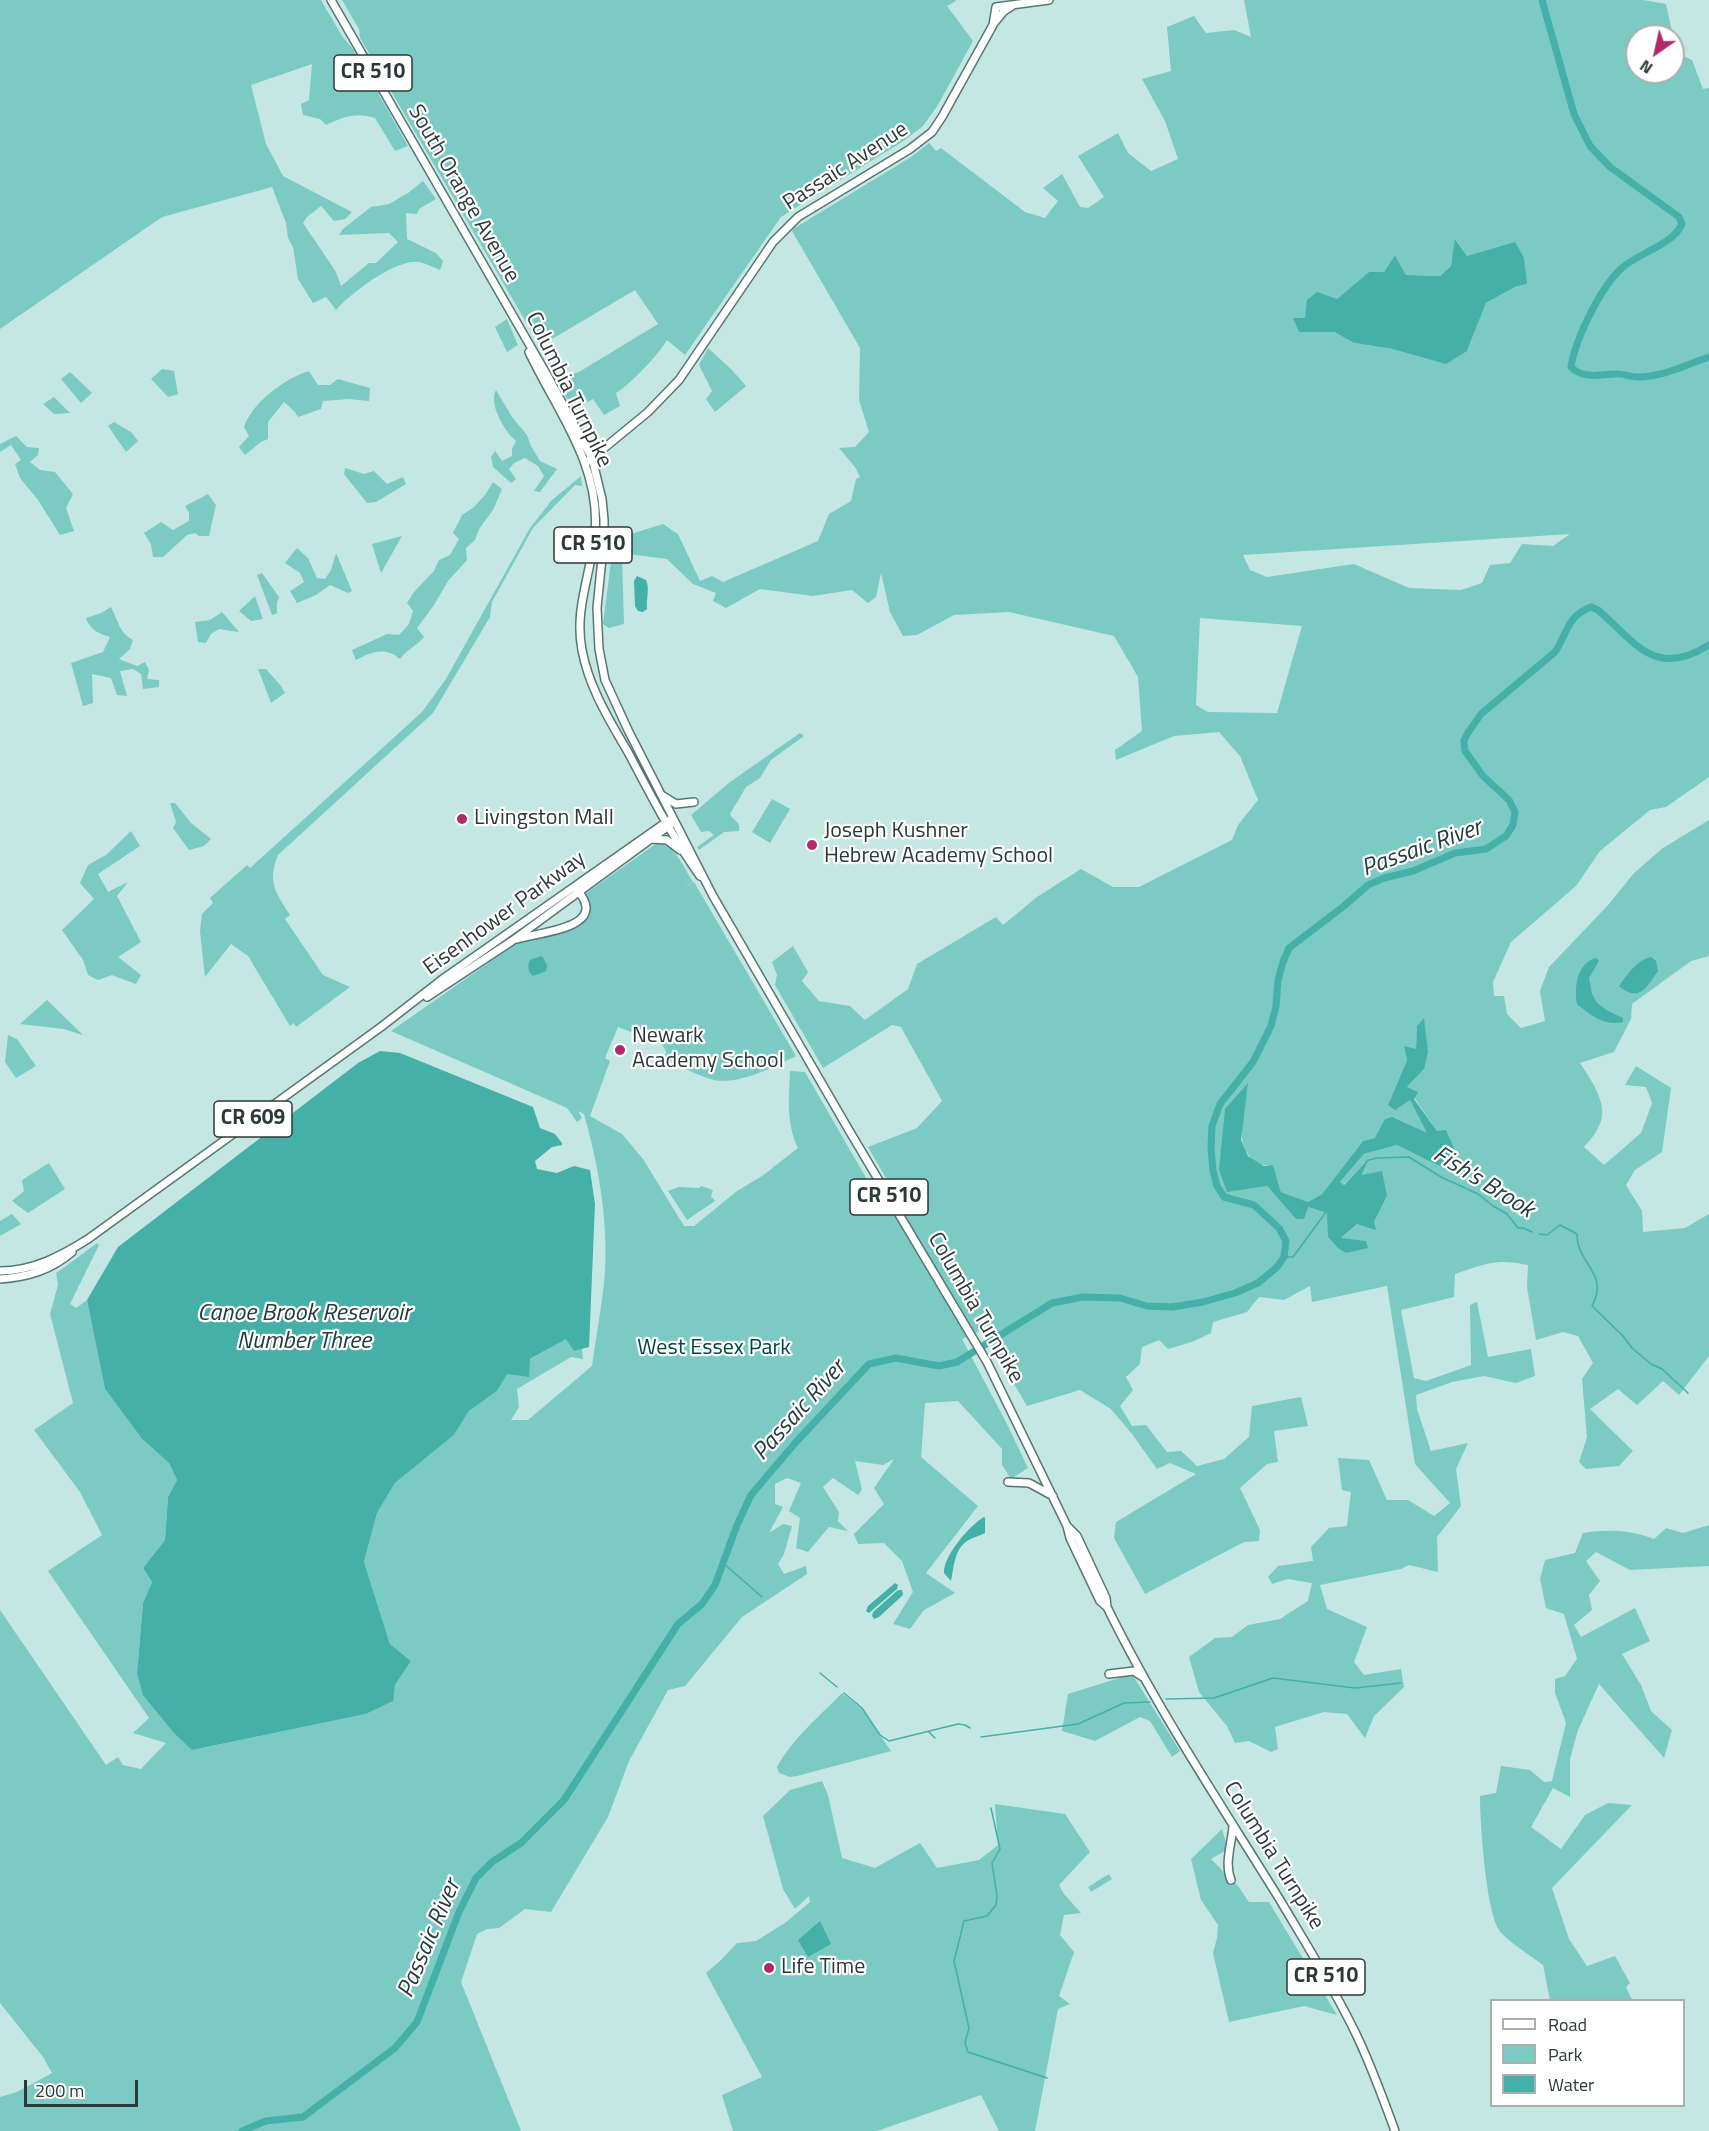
<!DOCTYPE html>
<style>
body{margin:0}
#map{position:relative;width:1709px;height:2131px;overflow:hidden;background:#c5e7e4;font-family:"Titillium Web",sans-serif}
canvas{display:block}
.legend{position:absolute;left:1490px;top:1999px;width:195px;height:108px;box-sizing:border-box;background:#fff;border:2px solid #abb0af;margin:0;padding:8px 10px;list-style:none;font-size:18px;color:#2c3938}
.legend li{display:flex;align-items:center;gap:12px;height:30px}
.legend b{width:30px;border:2px solid #abb0af}
.north{position:absolute;left:1625px;top:24px;width:60px;height:60px;box-sizing:border-box;background:#fff;border:2px solid #abb0af;border-radius:50%;rotate:214deg;font-size:16px;font-weight:700;line-height:24px;text-align:center;color:#2c3938}
.north::after{content:'';display:block;margin:auto;width:21px;height:27px;background:#b22a6b;clip-path:polygon(50% 0,100% 100%,50% 72%,0 100%)}
.scale{position:absolute;left:24px;top:2080px;width:114px;height:27px;box-sizing:border-box;border:3px solid #2c3938;border-top:0;padding-left:8px;font-size:18px;line-height:21px;white-space:nowrap;color:#2c3938;-webkit-text-stroke:4px #fff;paint-order:stroke}
</style>
<div id="map">
<canvas width="1709" height="2131"></canvas>
<ul class="legend">
<li><b style="height:8px;background:#fff"></b>Road</li>
<li><b style="height:16px;background:#7bcac3"></b>Park</li>
<li><b style="height:16px;background:#44b0a8"></b>Water</li>
</ul>
<div class="north">N</div>
<div class="scale">200 m</div>
</div>
<script>
const c = document.querySelector('canvas').getContext('2d');
c.lineJoin = 'round';
function paint(path, color) { c.fillStyle = color; c.fill(path, 'evenodd'); }
function stroke(path, color, width, dash) { c.strokeStyle = color; c.lineWidth = width; c.lineCap = dash ? 'butt' : 'round'; c.setLineDash(dash || []); c.stroke(path); }
function label(font, color, halo, rows, align = 'center') {
  c.font = font + ' "Titillium Web",sans-serif'; c.lineWidth = 4.5; c.setLineDash([]); c.textBaseline = 'middle'; c.strokeStyle = halo; c.fillStyle = color; for (const [text, x, y, turn = 0] of rows) {
    c.save(); c.translate(x, y); c.rotate((+turn || 0) * Math.PI / 180); c.textAlign = isNaN(turn) ? turn : align; if (halo) c.strokeText(text, 0, 0); c.fillText(text, 0, 0); c.restore();
  }
}
paint(new Path2D(`
 M0,0H321L342,36L353,49L408,146L395,151L375,118C356,112 344,117 326,125L320,119L303,115L301,104L309,100L312,64L251,85L266,144L283,176L352,212L345,219L334,221L321,206L307,217L303,223L336,272L341,286L369,263H376L398,242L389,233L339,235L343,229L371,207L389,204L408,193L423,181L436,199L419,209L417,214L406,213L407,239L436,253L443,261L440,270C434,268 426,263 419,262C395,259 350,294 336,310L326,297L313,303L298,279L293,247L288,238L286,223L272,187L162,217L0,329Z
 M342,0H955L956,1L947,6L973,41L938,105L923,126L902,142L781,217L685,355L667,340C658,355 631,384 616,393L620,406L604,415L593,399L574,410L555,379L579,372L658,324L635,290L540,346L360,38L359,29Z
 M1244,0H1643L1666,4L1673,36H1637V72H1673V36L1677,53L1692,60L1703,89L1709,88V777L1666,807L1650,810L1600,851L1576,886L1511,942L1493,982L1494,996H1504L1507,1014L1521,1028L1545,1021L1540,991L1549,967L1609,904L1634,873L1663,848L1709,820V956L1691,961L1632,1004L1631,1019L1614,1052L1580,1063C1591,1080 1611,1106 1598,1128C1595,1135 1589,1141 1584,1147L1604,1165L1641,1133L1652,1103L1646,1087L1625,1085L1636,1066L1671,1088L1662,1152L1635,1170L1626,1185L1642,1211L1643,1232L1685,1228L1709,1214V1356L1679,1395L1663,1381L1637,1405L1618,1389L1590,1409L1633,1451L1619,1466L1586,1469L1579,1462L1587,1437L1582,1379L1593,1363L1578,1336L1563,1332L1536,1340L1527,1287L1528,1265C1496,1258 1484,1264 1455,1274L1454,1297L1401,1310L1414,1378L1426,1381L1471,1365L1470,1305L1477,1302L1488,1357L1531,1349L1535,1376L1516,1383L1484,1376L1452,1382L1416,1395L1417,1409L1431,1451L1468,1443L1456,1469L1461,1506L1437,1537L1438,1572L1409,1565L1401,1569L1320,1585L1327,1609L1367,1627L1354,1662L1364,1675L1401,1669L1404,1687L1374,1716L1365,1738L1347,1714L1324,1712L1275,1727L1278,1749L1271,1752L1249,1741L1235,1743L1227,1726L1199,1692L1189,1657L1215,1638L1232,1637L1248,1625L1280,1619L1308,1601L1312,1583L1288,1579L1272,1584L1268,1577L1278,1566L1313,1561L1311,1547L1329,1528L1347,1526L1351,1492L1342,1490L1338,1458L1369,1460L1387,1500H1408L1434,1516L1450,1503L1415,1464L1387,1286L1312,1302L1310,1286L1284,1300L1259,1297L1247,1312L1213,1322L1211,1333L1192,1342L1168,1349L1159,1340L1142,1347L1140,1364L1126,1377L1133,1390L1120,1406L1132,1426L1146,1425L1167,1452L1181,1451L1197,1466L1224,1459L1249,1437L1252,1406L1301,1397L1308,1426L1274,1431L1278,1462L1267,1464L1240,1488L1260,1530L1259,1541L1244,1542L1145,1594L1114,1538L1116,1522L1196,1474L1170,1463L1157,1469L1132,1434L1111,1409L1080,1390L1027,1406L982,1330L962,1339L1006,1422L1028,1468L1011,1479L1002,1465V1449L958,1401L925,1403L921,1457L978,1506L926,1573L955,1593L924,1610L910,1629L893,1624L913,1592L902,1561L884,1543L858,1544L854,1534L884,1504L874,1488L894,1459L883,1465L855,1461L862,1490L858,1495L833,1478L823,1487L839,1512L838,1521L848,1531L829,1527L808,1552L796,1548L800,1518L789,1511L801,1483L787,1478L775,1484V1504L783,1507L769,1533L783,1524L792,1526L784,1554L778,1564L784,1574L806,1566L807,1574L742,1617L685,1686L668,1690L629,1761L608,1817L551,1912L525,1909L499,1928L487,1929L477,1934L461,1982L521,2131H0V2097L17,2092L52,2073L43,2057L0,2003V1610L106,1765L118,1757L123,1765L141,1769L166,1743L133,1733L149,1718L48,1571L102,1535L80,1492L34,1430L73,1403L50,1314L58,1285L56,1273C71,1263 83,1253 97,1243L99,1245L70,1304L76,1308L87,1300L105,1389L142,1439L169,1463L177,1480L168,1497L165,1540L143,1568L152,1582L143,1603L137,1672L192,1750L366,1714L392,1701L395,1685L411,1661L390,1644L364,1562L377,1513L395,1483L454,1435L469,1411L497,1391L507,1373L567,1338L574,1350L582,1349L583,1359L571,1357L517,1389L519,1407L511,1420H528L592,1366C596,1335 603,1302 605,1270C608,1218 598,1164 584,1114L578,1111L582,1118L577,1122L567,1108L391,1031L517,943L576,927L589,914L585,894L657,843C676,845 683,867 693,882L682,889L694,882L796,1056C774,1067 739,1085 714,1080C698,1076 681,1066 665,1060L666,1051L661,1043L618,1027L605,1058L610,1061L590,1116L622,1134L643,1159L684,1226H694L737,1191L762,1176L798,1148C786,1124 789,1097 790,1071L805,1072L869,1183H871L894,1199L897,1197L868,1147L917,1128L942,1101L901,1027L892,1025L823,1068L775,985L777,975L772,962L793,946L808,972L802,981L819,1001L850,1006L865,1020L908,989L917,964L996,917L1003,925L1037,897L1081,869L1113,887H1139L1232,840L1238,825L1258,800L1240,756L1219,732L1174,736L1116,760L1115,750L1142,731L1138,677L1114,636L1009,612L954,615L917,635L903,636L890,612L881,573L876,597L868,603L852,590L813,596L760,589L726,608L713,601L716,593L693,584L667,559L628,554L622,556L624,624L609,628L603,624L612,554L617,532L628,535L663,524L678,534L700,581L712,576L723,582L818,541L829,514L851,501L856,479L860,477L855,467L839,448L855,447L869,432L859,400L860,348L792,231L793,229L911,157L929,143L936,151L941,148L1025,212L1045,218L1058,201L1043,188L1062,174L1080,207L1088,208L1104,197L1078,156L1118,133L1128,153L1151,171L1178,159L1165,121L1142,79L1171,71L1167,27L1194,16L1206,33L1234,30L1251,37ZM1456,240L1467,256L1515,243L1527,284L1515,287L1486,303L1467,351L1393,349L1354,343L1334,332H1299L1294,319L1305,318L1337,299L1369,272H1384L1395,255L1406,275L1440,276L1451,266ZM1570,534L1553,546L1522,544L1510,563L1490,565L1482,583L1461,590L1409,588L1354,564L1267,577L1250,570L1243,555ZM1200,618L1302,626L1277,713L1208,712L1196,705ZM1424,1019V1069L1407,1087L1437,1131L1449,1171L1397,1145L1364,1154L1340,1182L1343,1185L1367,1162L1362,1176L1387,1196L1374,1222L1357,1224L1340,1239L1366,1241L1338,1248L1327,1213L1308,1207L1296,1219L1267,1186L1229,1191L1248,1084C1245,1107 1232,1146 1255,1161C1262,1165 1265,1166 1273,1165L1281,1192L1308,1202L1322,1194L1363,1141L1375,1138L1394,1117L1428,1134L1410,1100L1388,1105L1407,1060L1404,1046L1416,1050L1417,1026Z
 M507,319L518,345L507,352L495,327Z
 M708,348L732,370L746,386L715,412L706,399L712,391L699,365Z
 M162,369L174,371L178,394L168,397L151,379Z
 M309,371L318,385H330L338,379L370,388L369,401L349,399L323,401L321,409L298,417L295,412L284,402L268,422V439L261,442L245,455L239,447L249,436L244,427C252,403 285,378 309,371Z
 M70,372L92,393L81,403L61,379Z
 M496,390L512,417L527,435L531,446L540,461L557,469L540,492L534,491L544,476L538,466L525,458L514,463L509,469L516,479L511,483L493,467L491,457L495,451L502,461L512,456V449L516,441C505,432 488,404 496,390Z
 M54,397L70,413L54,414L43,404Z
 M114,422L131,432L138,441L126,452L108,426Z
 M16,436L27,447L39,448L38,455L30,462L40,470L55,472L73,494L66,508L74,531L60,535L38,500L20,478L15,464L21,460L11,445L0,452V444Z
 M345,468L364,474L374,471L387,484L403,477L406,484L376,502L367,503L344,474Z
 M581,476L582,486L575,485L533,528L492,602L490,617L433,713L278,855C267,882 276,893 290,915L285,919L323,975L350,987L296,1027L294,1023L290,1026L248,956L231,944L205,977L200,931L202,914L213,903L210,898L247,865L250,868L422,712L446,679L530,528L551,501Z
 M493,482L502,489L493,510L479,529L475,540L466,548L467,560L448,581L434,605L417,628L424,637C417,646 407,649 400,659C385,646 371,652 356,660L352,650L387,634L399,635L409,624L413,611L407,603L414,592L434,571L439,560L450,555L459,539L453,533L462,515L474,507L485,495Z
 M208,494L216,505L209,536H199L195,533L187,535L163,557H153L151,544L144,533L161,522L173,530L189,521V513L185,506Z
 M402,536L381,573L372,544Z
 M297,548L308,558L317,578L325,579L331,570L336,553L352,591L348,593L330,585L316,595L297,603L290,591L304,582L300,573L285,563Z
 M262,573L279,597L277,603V613L272,615L257,575Z
 M255,596L263,619L251,621L239,611Z
 M111,607C118,620 119,633 133,640L130,649L119,659L137,666L145,662L149,670L147,679L159,680V687L143,689L141,674L133,669L120,671L127,696L117,695L111,678L92,674L93,703L83,706L71,663L103,652L110,637C99,634 90,630 86,618L101,613Z
 M222,612L239,632L219,629L211,634L206,643L198,642L195,622L210,620Z
 M258,669H266L281,686L285,693L271,703Z
 M800,733L804,736L771,760L760,778L746,787L730,814C733,821 741,821 739,831L724,832L699,850L697,847L714,835L709,831L701,832L691,815L730,782Z
 M772,799L790,809L770,843L752,832Z
 M170,803H175L191,823L211,839L204,846L189,850L173,828L176,822Z
 M131,831L140,846L98,874L108,892L128,882L117,896L141,942L118,957L141,975L136,984L112,975L98,980L88,975L83,960L62,930L94,899L80,883L88,865L106,855Z
 M47,1000L83,1035L64,1029L20,1024Z
 M8,1035L17,1039L36,1066L16,1078L5,1062Z
 M49,1163L65,1189L28,1213L12,1201L24,1191L22,1180Z
 M701,1186L713,1190L711,1196L715,1201L687,1220L668,1191L679,1187L699,1188Z
 M12,1214L21,1224L0,1236V1221Z
 M1709,1525V1566L1630,1570L1596,1552L1586,1561L1600,1581L1589,1595L1592,1610L1574,1625L1581,1637L1635,1608L1650,1641L1622,1654L1641,1685L1651,1711L1672,1730L1664,1758L1599,1684L1578,1730L1570,1759V1797L1553,1788L1531,1827L1561,1849L1585,1815L1608,1803L1632,1805L1552,1888L1569,1939L1587,1966L1615,1956L1630,1983L1626,1987L1632,2000H1550L1543,1965C1533,1957 1505,1940 1499,1930C1486,1910 1480,1823 1480,1796L1496,1793L1501,1766L1530,1770L1544,1782L1552,1781L1566,1723L1555,1693V1679L1565,1676L1577,1659L1564,1614L1546,1608L1540,1579L1545,1560L1575,1553L1583,1533C1608,1529 1630,1530 1654,1539L1666,1528L1683,1533Z
 M1132,1674L1180,1751L1172,1757L1150,1721L1140,1717L1095,1741L1062,1731L1068,1694Z
 M842,1693L862,1709L891,1751L797,1776L790,1777L779,1773L777,1767C792,1739 820,1716 842,1693Z
 M822,1781L828,1795L842,1858L875,1868L920,1843L937,1868L979,1860L998,1845L995,1804L1065,1814L1090,1852L1059,1885L1064,1894L1081,1913L1064,1915L1060,1935L1074,1952L1059,1996L1070,2004L1058,2009L1035,2131H999L981,2095L877,2131H733L722,2095L762,2077L706,1973L720,1961L737,1943L756,1941L785,1923L810,1902L809,1896L795,1909L783,1889L763,1816L790,1790Z
 M1222,1829L1228,1849L1211,1859L1238,1886L1249,1902H1269L1337,2015L1304,2006L1229,2022L1213,1953L1217,1938L1218,1925L1201,1900L1191,1859Z
 M1109,1874L1112,1879L1091,1892L1088,1887Z`), '#7bcac3');
paint(new Path2D(`
 M1455,239L1467,256L1515,242L1524,258L1527,284L1515,287L1486,303L1467,351L1446,364L1393,349L1354,343L1334,332H1299L1293,318H1305L1307,300L1317,292L1337,299L1369,272H1384L1395,255L1406,275L1440,276L1451,266Z
 M637,576L646,580C650,588 646,600 647,609L643,612L638,611L635,606L634,581Z
 M542,956L547,965L546,971L533,976C528,972 527,966 530,960Z
 M1651,957L1656,961L1658,971C1646,988 1639,1003 1619,986C1627,975 1637,960 1651,957Z
 M1596,958L1599,961L1589,978L1592,994L1597,1003L1608,1011L1623,1018V1022C1603,1026 1592,1016 1577,1004C1574,987 1577,963 1596,958Z
 M1424,1018L1428,1052L1424,1069L1407,1087L1418,1092L1414,1099L1437,1131L1446,1130L1463,1169L1449,1171L1397,1145L1364,1154L1340,1182L1344,1185L1368,1160L1362,1175L1382,1171L1387,1196L1374,1222L1376,1230L1357,1224L1341,1238L1366,1241L1368,1248L1346,1253L1338,1248L1328,1237L1327,1213L1308,1207L1304,1219H1296L1267,1186L1227,1192L1219,1170L1225,1109L1248,1083L1241,1140L1248,1156L1264,1166L1273,1165L1281,1192L1308,1202L1322,1194L1363,1141L1375,1138L1385,1119L1393,1117L1427,1133L1410,1100L1395,1110L1388,1105L1407,1060L1404,1046L1416,1049L1417,1026Z
 M380,1051L400,1053L533,1107L540,1128L555,1134L562,1143V1145L552,1147L535,1161L537,1169L557,1173L574,1166L590,1170L595,1204L589,1347L574,1351L566,1339L530,1359L529,1377L507,1374L497,1391L469,1411L454,1435L395,1483L377,1513L364,1562L390,1644L411,1661L395,1685L393,1701L366,1714L192,1750L174,1733L143,1695L137,1673L143,1603L152,1582L143,1568L165,1540L168,1497L177,1480L169,1463L142,1439L105,1389L87,1300L118,1247L358,1063Z
 M984,1517L985,1518V1533C980,1536 973,1537 967,1541C954,1550 954,1567 951,1581L944,1573C943,1556 970,1525 984,1517Z
 M895,1583L898,1585L897,1589L869,1613L866,1611L868,1606Z
 M898,1590H902L903,1595L879,1617L874,1619L872,1616L873,1612Z
 M820,1921L831,1944L808,1957L798,1940Z`), '#44b0a8');
stroke(new Path2D(`
 M1366,1162L1369,1160L1377,1158L1409,1157L1441,1177L1478,1194L1493,1206L1507,1214L1518,1228H1523L1532,1232
 M1539,1234L1547,1235L1560,1225L1577,1234C1576,1263 1610,1273 1592,1306L1623,1336L1632,1348L1651,1364L1662,1369L1688,1393
 M1284,1257H1293L1326,1212
 M723,1563L762,1597
 M820,1673L837,1687
 M844,1693L862,1708L880,1735L889,1741L958,1724L965,1725L970,1728
 M1166,1699L1214,1698L1273,1678L1355,1688L1401,1683
 M929,1732L935,1738
 M981,1737L1078,1724L1124,1703L1150,1702
 M991,1808L1000,1849L992,1863L997,1896L996,1905L987,1916L964,1921L954,1961L969,2028L965,2043L968,2052L1047,2078`), '#44b0a8', 1.5);
stroke(new Path2D(`
 M1542,0L1574,114L1590,146L1610,167L1679,217L1682,224C1673,245 1638,253 1622,268C1601,286 1575,340 1571,367C1582,379 1600,375 1615,374C1622,373 1630,377 1638,377C1662,377 1686,365 1709,357
 M242,2131L266,2121L303,2117L395,2048L417,2022L459,1912L476,1878L492,1862L521,1843L564,1800L678,1624L702,1604L715,1585L737,1525L751,1495L796,1442L869,1364L896,1358L939,1366L957,1362L1052,1303L1083,1297L1120,1298L1147,1306L1172,1307L1203,1302L1235,1293L1258,1283L1277,1267L1284,1257L1286,1241L1279,1228L1254,1205L1224,1197L1217,1186L1213,1171L1211,1148L1212,1126L1220,1104L1253,1062L1271,1026L1276,1006L1278,980L1283,962L1289,948L1344,906L1368,885L1384,878L1413,871L1455,853L1486,849L1506,836L1513,825L1515,812L1509,800L1483,776L1465,751L1464,741L1467,734L1481,714L1555,652C1568,632 1567,616 1591,607L1598,610C1636,643 1655,679 1709,645`), '#44b0a8', 7);
const major = new Path2D(`
 M331,0L547,375L592,458L602,499L604,520V538L597,608L599,649L605,680L628,730L713,896L850,1132L987,1362L1067,1526L1070,1538L1100,1601L1107,1607
 M994,23L1004,11L1012,6
 M529,352C557,411 601,465 595,533C591,574 574,609 582,650C589,688 610,721 629,754C651,796 673,838 700,876
 M586,463L648,412L679,380L773,242L798,217L910,149L932,132L942,117L993,25L996,7L1049,0
 M663,796L676,804L694,802
 M652,839L667,840L680,850
 M517,939C540,932 611,928 577,890
 M427,997L512,941L670,825
 M0,1271C33,1271 61,1256 88,1239L381,1027L444,978L672,818
 M0,1279C28,1277 51,1270 72,1252
 M1008,1482L1029,1483L1053,1496
 M1067,1526L1077,1536L1106,1598L1107,1607C1157,1709 1220,1803 1280,1900C1306,1944 1334,1988 1356,2034C1371,2065 1383,2098 1395,2131
 M1109,1674L1134,1671L1143,1677
 M1231,1880C1224,1863 1232,1843 1233,1826`);
stroke(major, '#577774', 10);
stroke(major, '#fff', 7);
for (const [x, y, r, color] of [
 [462,819,6,"#b22a6b"],
 [812,845,6,"#b22a6b"],
 [620,1050,6,"#b22a6b"],
 [769,1968,6,"#b22a6b"]
]) { const dot = new Path2D(); dot.arc(x, y, r, 0, 2 * Math.PI); c.fillStyle = color; c.fill(dot); stroke(dot, '#fff', 2); }
for (const [x, y, w] of [
 [373,73,78],
 [593,545,78],
 [253,1119,78],
 [889,1197,78],
 [1326,1977,78]
]) { const box = new Path2D(); box.roundRect(x - w / 2, y - 18, w, 36, 4.5); c.fillStyle = '#fff'; c.fill(box); stroke(box, '#2c3938', 1.5); }
label('bold 21px', '#2c3938', null, [
 ["CR 510",373,73],
 ["CR 510",593,545],
 ["CR 609",253,1119],
 ["CR 510",889,1197],
 ["CR 510",1326,1977]
]);
label('22px', '#2c3938', '#fff', [
 ["Passaic Avenue",846,167,-33],
 ["South Orange Avenue",463,194,60],
 ["Columbia Turnpike",568,390,64],
 ["Eisenhower Parkway",505,914,-36],
 ["Columbia Turnpike",975,1308,60],
 ["Columbia Turnpike",1273,1856,58]
]);
label('22px', '#2c3938', '#fff', [
 ["Livingston Mall",474,819],
 ["Joseph Kushner",824,832],
 ["Hebrew Academy School",824,857],
 ["Newark",632,1037],
 ["Academy School",632,1062],
 ["Life Time",781,1968]
], 'left');
label('22px', '#004541', '#fff', [
 ["West Essex Park",714,1349]
]);
label('italic 24px', '#233b39', '#fff', [
 ["Passaic River",1422,849,-20],
 ["Fish's Brook",1483,1183,32],
 ["Canoe Brook Reservoir",304,1314],
 ["Number Three",304,1342],
 ["Passaic River",800,1411,-48],
 ["Passaic River",430,1939,-67]
]);
</script>
